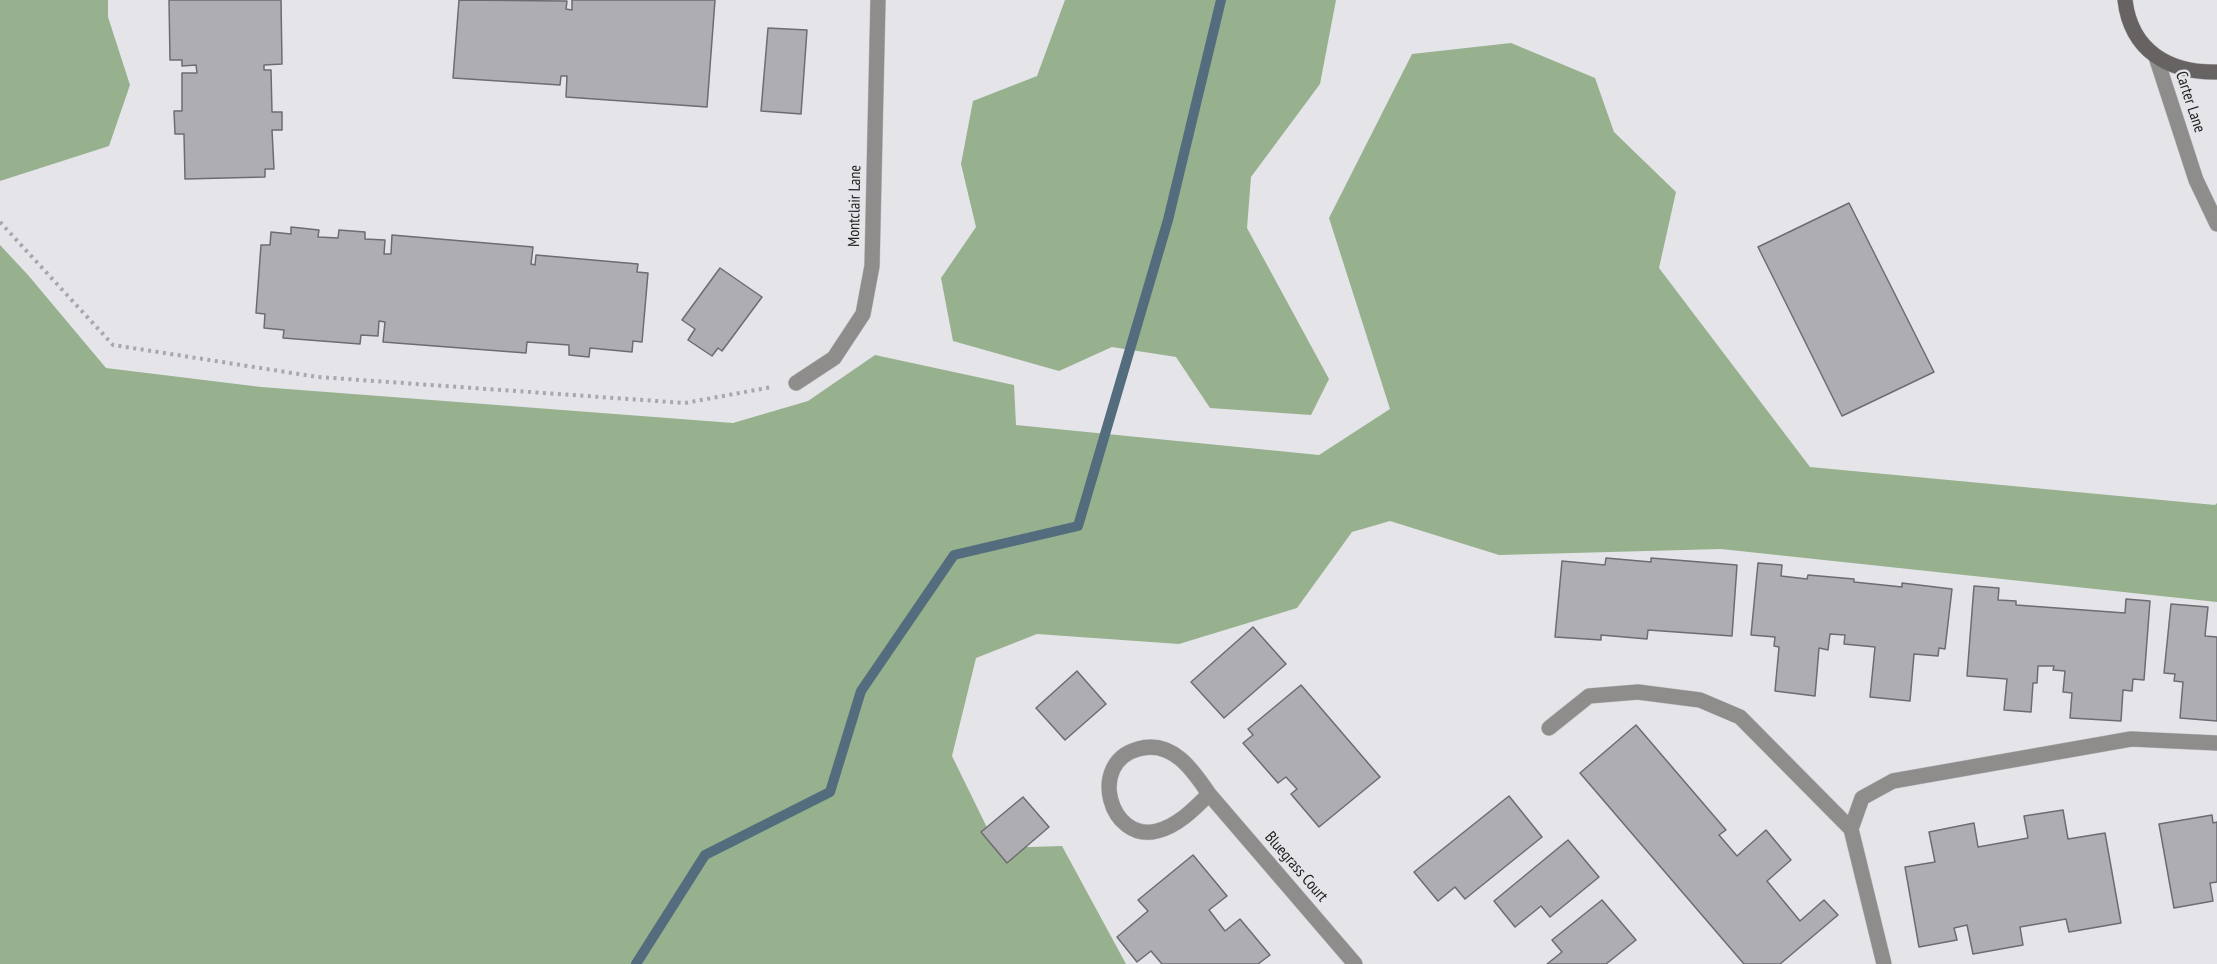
<!DOCTYPE html>
<style>
body{margin:0}
canvas{display:block;background:#e4e4e9}
</style>
<canvas width="2217" height="964"></canvas>
<script>
const c = document.querySelector('canvas').getContext('2d');
c.lineJoin = 'round';
function paint(path, color) { c.fillStyle = color; c.fill(path, 'evenodd'); }
function stroke(path, color, width, dash) { c.strokeStyle = color; c.lineWidth = width; c.lineCap = dash ? 'butt' : 'round'; c.setLineDash(dash || []); c.stroke(path); }
function label(font, color, halo, rows, align = 'center') {
  c.font = font + ' "PT Sans Narrow",sans-serif'; c.lineWidth = 4.5; c.setLineDash([]); c.textBaseline = 'middle'; c.strokeStyle = halo; c.fillStyle = color; for (const [text, x, y, turn = 0] of rows) {
    c.save(); c.translate(x, y); c.rotate((+turn || 0) * Math.PI / 180); c.textAlign = isNaN(turn) ? turn : align; if (halo) c.strokeText(text, 0, 0); c.fillText(text, 0, 0); c.restore();
  }
}
paint(new Path2D(`
 M0,0H108V17L130,85L109,146L0,181Z
 M1065,0H1336L1320,84L1251,177L1247,228L1329,379L1311,415L1210,408L1176,357L1112,347L1059,371L953,341L941,278L976,227L961,164L973,101L1037,76Z
 M1511,43L1595,78L1614,132L1676,192L1659,268L1810,467L2215,505L2217,503V602L1721,549L1499,555L1390,521L1352,532L1297,608L1179,644L1037,634L976,658L952,756L997,848L1062,846L1126,964H0V245L28,275L106,368L261,387L733,423L808,401L875,355L1014,385L1016,425L1319,455L1390,409L1329,218L1412,54Z`), '#97b18f');
stroke(new Path2D(`
 M636,964L705,855L830,792L861,691L954,555L1078,526L1168,220L1221,0`), '#536c7e', 10);
const building = new Path2D(`
 M169,0H281L282,64L264,65V70H271L272,112H282V130H272L274,169H265V177L185,179L184,134H175L174,111H182V73H197L196,65L182,66V60H170Z
 M459,0L567,1L566,9L572,10V0H715L707,107L566,97L567,76H561L560,85L453,78Z
 M768,28L807,30L801,114L761,111Z
 M1849,203L1934,372L1842,416L1758,247Z
 M291,227L319,230L318,237L338,238L339,230L365,232V239L385,240L384,254H391L392,235L533,247L531,264L535,265L536,255L638,264L637,272L648,273L642,342L633,341L632,352L590,348L589,357L569,355V345L527,342L526,353L383,342L385,322L379,321L378,336L361,335L360,344L283,338L284,330L264,328L265,314L256,313L261,245H270L271,232L291,234Z
 M720,268L762,297L722,351L718,348L712,356L688,340L695,329L682,320Z
 M1606,558L1651,562V558L1737,565L1732,636L1648,630L1647,639L1601,635V640L1555,637L1562,561L1605,565Z
 M1758,563L1782,565L1781,576L1807,579L1808,575L1854,579V582L1902,587V583L1952,589L1945,649L1939,648L1938,656L1914,654L1910,701L1870,697L1875,647L1844,644L1845,635L1830,634L1828,650L1819,648L1815,696L1775,691L1779,647L1774,646L1775,637L1751,635Z
 M1974,586L1999,588L1998,600L2016,601V605L2125,613L2126,599L2150,601L2144,680L2133,679L2132,691L2123,690L2121,721L2070,718L2072,693L2063,692L2065,671L2053,670L2054,666H2038L2037,683H2033L2031,712L2004,710L2007,679L1967,676Z
 M2171,604L2208,607L2205,636L2217,637V721L2180,718L2183,682L2174,681L2175,674L2164,673Z
 M1253,627L1286,664L1224,718L1191,682Z
 M1077,671L1106,704L1065,740L1036,708Z
 M1301,685L1380,777L1319,827L1291,794L1297,789L1286,777L1278,783L1243,743L1253,735L1248,729Z
 M1636,725L1726,830L1719,835L1737,856L1766,830L1791,860L1767,881L1800,921L1824,900L1838,915L1780,964H1744L1580,773Z
 M1509,796L1542,837L1465,899L1455,887L1438,901L1414,872Z
 M1023,797L1049,827L1007,863L981,832Z
 M2063,810L2068,839L2105,833L2121,923L2069,932L2066,919L2020,927L2023,945L1973,954L1967,925L1954,928L1957,940L1919,947L1905,867L1935,862L1929,832L1974,823L1978,847L2028,838L2024,816Z
 M2212,815L2213,823L2217,822V882L2210,883L2213,901L2174,908L2159,824Z
 M1568,840L1599,877L1550,917L1541,906L1515,927L1494,901Z
 M1193,855L1227,896L1209,910L1225,931L1240,919L1270,955L1258,964H1162L1151,951L1137,962L1117,937L1148,911L1138,900Z
 M1602,900L1636,940L1606,964H1547L1562,952L1552,940Z`);
paint(building, '#adadb2');
stroke(building, '#6d6c71', 1.5);
const lane = new Path2D(`
 M1549,728L1589,696L1638,692L1700,700L1740,717L1851,829
 M1884,964L1851,829L1862,798L1893,781L2131,739L2217,743`);
const street = new Path2D(`
 M2156,57L2196,180L2217,224
 M796,383L834,358L863,314L872,266L878,0
 M1209,794C1195,808 1178,826 1157,831C1110,843 1087,763 1138,749C1172,739 1193,770 1209,794L1355,964`);
const secondary = new Path2D(`
 M2125,0C2131,51 2169,73 2217,72`);
stroke(lane, '#c1c1c5', 16);
stroke(street, '#c1c1c5', 16);
stroke(secondary, '#c1c1c5', 16);
stroke(new Path2D(`
 M0,222L113,345L318,377L685,403L772,387`), '#a8a8ac', 4, [3, 4.5]);
stroke(lane, '#8f8c8c', 15);
stroke(street, '#8f8c8c', 15);
stroke(secondary, '#676362', 15);
label('16px', '#212123', '#e4e4e9', [
 ["Carter Lane",2190,102,72],
 ["Montclair Lane",855,206,-89],
 ["Bluegrass Court",1296,867,49]
]);
</script>
